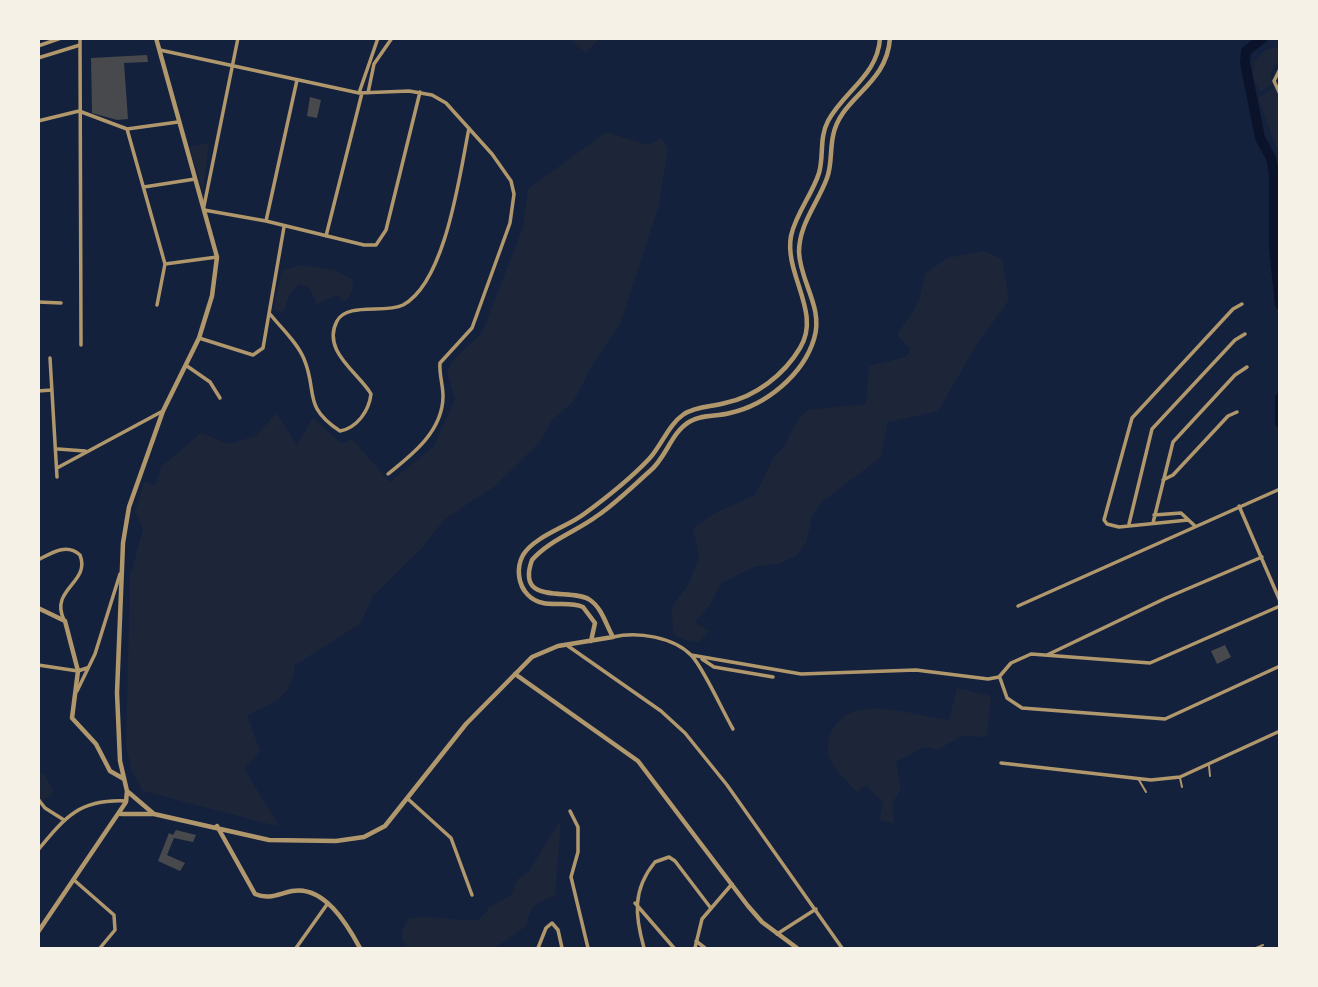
<!DOCTYPE html>
<style>
body{margin:0}
#map{position:relative;width:1318px;height:987px;overflow:hidden;background:#14213d;font-family:"Golos Text",sans-serif}
canvas{display:block}
.frame{position:absolute;inset:0;border:40px solid #f6f1e7;pointer-events:none}
</style>
<div id="map">
<canvas width="1318" height="987"></canvas>
<div class="frame"></div>
</div>
<script>
const c = document.querySelector('canvas').getContext('2d');
c.lineJoin = 'round';
function paint(path, color) { c.fillStyle = color; c.fill(path, 'evenodd'); }
function stroke(path, color, width, dash) { c.strokeStyle = color; c.lineWidth = width; c.lineCap = dash ? 'butt' : 'round'; c.setLineDash(dash || []); c.stroke(path); }
paint(new Path2D(`
 M571,40V39H599L586,53Z
 M1277,47L1279,59L1270,75L1273,83L1261,92L1253,78L1254,62L1265,50Z
 M1279,85V155L1258,98Z
 M606,132L648,145L661,138L668,148L659,205L621,322L593,364L573,402L552,420L540,442L495,486L445,519L421,549L373,596L360,624L295,665C290,700 276,701 247,715L260,751L244,769L280,827L143,791L132,772L126,747L130,577L143,529L135,512L144,481L155,486L161,467L201,433L229,444L256,436L276,413L297,445L313,418L342,444L352,439L390,482L434,446L455,399L447,372L452,361L482,333L523,227L528,189Z
 M209,143L203,193L190,147Z
 M984,251L1002,259L1009,300L977,344L938,411L888,422L881,457L822,502L813,514L806,543L797,555L779,564L756,566L721,583L711,603L695,622L709,631L699,642L685,640L673,634L672,607L689,583L699,557L693,528L715,513L755,495L774,457L784,446L797,421L808,410L866,404L869,366L906,357L911,349L897,335L918,303L926,273L947,258Z
 M302,265L334,270L352,279C354,289 352,294 345,302L337,295L317,304L309,287L299,284L290,294L283,312L273,310L282,270Z
 M957,688L991,696L987,737L961,736L938,750L924,747L896,762L901,789L893,802L894,824L879,820L883,803L866,785L857,792C841,774 820,760 831,733C850,690 913,716 949,720Z
 M38,771L45,775L54,792L39,804Z
 M561,819L555,896C536,902 530,906 526,926L495,948H402L405,946L401,933L408,919C432,913 455,923 480,919L489,908L512,894L517,880L529,871Z`), '#1d2539');
stroke(new Path2D(`
 M1263,38L1246,51L1245,63L1260,138L1271,158L1274,175V249L1280,305
 M1280,398V423`), '#0b132b', 10);
paint(new Path2D(`
 M147,55L148,62L124,63L128,119L117,120L92,113L91,58Z
 M310,97L321,100L317,118L307,116Z
 M1225,645L1231,657L1217,664L1211,651Z
 M176,830L196,835L193,842L174,838L167,855L185,863L180,871L158,861L169,833L173,835Z`), '#48494c');
stroke(new Path2D(`
 M1209,766L1210,776
 M1180,778L1182,787
 M1139,780L1146,792
 M1256,948L1263,945`), '#b1986c', 2);
stroke(new Path2D(`
 M80,38L81,345
 M38,46L61,38
 M160,50L359,93L409,91L432,95L446,103L492,154L511,181L514,194L510,223L472,328L440,363C439,374 443,385 443,396C443,431 412,455 388,474
 M38,58L80,45
 M1280,69L1274,81L1280,94
 M359,93L378,38
 M368,93L374,64L392,38
 M79,111L127,129L178,122
 M38,121L79,111
 M127,129L165,264L157,305
 M144,187L195,179
 M204,206L238,38
 M204,210L266,221L364,245H376L386,230L420,92
 M266,221L297,80
 M326,236L362,93
 M165,264L217,257
 M38,302L61,303
 M270,314C281,328 297,342 304,359C318,392 302,406 340,431C357,428 369,411 371,394C359,373 321,351 337,321C347,302 385,314 403,305C446,282 460,173 469,128
 M199,338L253,355L263,348L284,227
 M50,358L57,477
 M187,366L210,382L220,398
 M38,391L52,390
 M58,449L85,451
 M57,468L161,412
 M1163,480L1173,475L1228,416L1237,412
 M1239,506L1280,601
 M1154,515L1181,513L1195,526
 M1188,520L1119,527L1107,524L1104,520L1132,418L1233,309L1242,304
 M1153,523L1173,442L1235,375L1247,367
 M1129,524L1152,429L1235,340L1245,334
 M38,560C53,552 67,543 80,555C91,583 49,589 64,620
 M1018,606L1280,489
 M613,637C637,631 674,637 692,656C705,671 722,710 733,729
 M568,646L661,711L685,733L727,785L842,948
 M691,655L801,674L916,670L988,679L999,677L1011,663L1031,654L1150,663L1280,606
 M1047,655L1166,598L1262,557
 M702,659L714,667L773,677
 M38,665L78,671L87,668
 M1000,678L1007,698L1022,708L1165,719L1280,666
 M77,691L95,654L120,574
 M1001,763L1151,780L1180,777L1280,731
 M38,799L45,808L64,820
 M408,799L451,838L472,895
 M570,811L578,827V852L571,877L588,948
 M38,850C66,816 80,799 126,801
 M74,880L114,915L115,930L100,948
 M635,903L674,948
 M777,934L816,909
 M696,941L705,948
 M296,948L328,903
 M538,948L546,928L552,923L558,930L562,948
 M644,948C635,916 632,890 655,862L669,857L675,861L710,907
 M695,948L702,919L732,884`), '#b1986c', 3.5);
stroke(new Path2D(`
 M38,608L65,621L78,671L72,718L96,744L110,771L124,779
 M591,641L595,623L583,607C565,599 544,611 528,595C518,585 516,568 523,555C535,536 567,527 584,514C606,498 630,479 649,459C662,445 668,425 684,414C697,406 711,407 725,403C755,397 784,375 800,348C822,313 784,274 791,236C796,213 812,195 819,173C824,156 819,138 828,121C844,91 878,75 880,38
 M515,674L638,761L748,906L762,922L797,948
 M127,791L154,814L269,840L336,841L364,837L385,826L466,724L532,657L558,646L613,637C606,625 602,608 590,600C571,587 515,607 532,560C548,541 577,531 597,516C616,503 633,486 650,471C666,458 671,433 689,422C702,414 716,417 730,413C766,405 803,375 814,339C824,308 800,282 799,252C799,224 818,203 827,178C832,165 830,150 833,136C840,97 887,86 890,38
 M121,814H154
 M217,826L255,894C269,900 278,894 292,891C324,885 347,924 360,948
 M38,932L126,802L127,791L120,761L117,693L123,543L129,507L163,411L199,338L212,296L217,257L156,38`), '#b1986c', 4.5);
</script>
